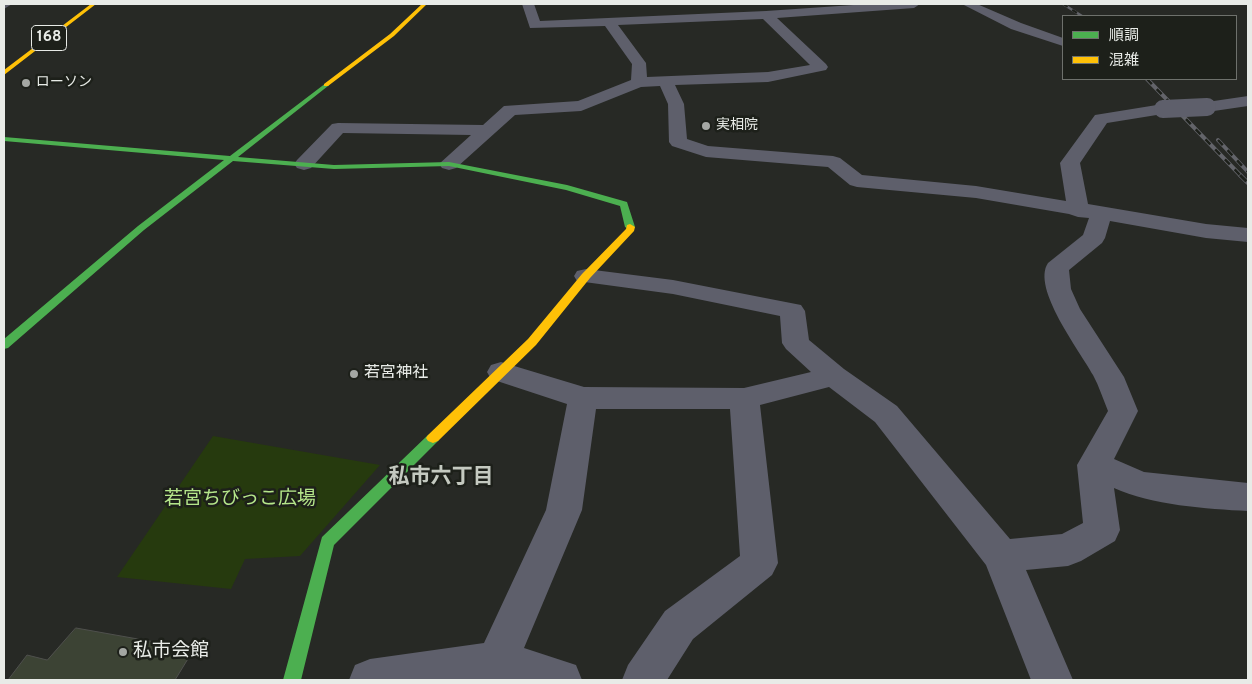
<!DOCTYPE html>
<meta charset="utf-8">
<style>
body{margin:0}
#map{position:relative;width:1252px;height:684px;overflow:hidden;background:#272925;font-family:Overpass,"Noto Sans JP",sans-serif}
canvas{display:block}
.frame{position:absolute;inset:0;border:5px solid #e8ebe7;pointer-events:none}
.legend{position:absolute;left:1062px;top:15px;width:175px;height:65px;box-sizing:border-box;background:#1d201a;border:1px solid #6e716c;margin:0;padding:6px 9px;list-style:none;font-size:15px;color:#e8ebe7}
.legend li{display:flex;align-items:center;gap:10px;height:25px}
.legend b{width:25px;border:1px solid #6e716c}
</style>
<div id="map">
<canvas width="1252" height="684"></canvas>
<div class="frame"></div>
<ul class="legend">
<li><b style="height:6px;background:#4caf50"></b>順調</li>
<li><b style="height:6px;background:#ffc107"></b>混雑</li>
</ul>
</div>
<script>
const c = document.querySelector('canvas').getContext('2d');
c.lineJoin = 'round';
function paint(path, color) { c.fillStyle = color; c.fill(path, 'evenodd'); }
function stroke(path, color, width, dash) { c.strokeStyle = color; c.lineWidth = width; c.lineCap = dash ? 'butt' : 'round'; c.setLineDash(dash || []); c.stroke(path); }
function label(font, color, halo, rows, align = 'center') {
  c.font = font + ' Overpass,"Noto Sans JP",sans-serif'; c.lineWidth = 5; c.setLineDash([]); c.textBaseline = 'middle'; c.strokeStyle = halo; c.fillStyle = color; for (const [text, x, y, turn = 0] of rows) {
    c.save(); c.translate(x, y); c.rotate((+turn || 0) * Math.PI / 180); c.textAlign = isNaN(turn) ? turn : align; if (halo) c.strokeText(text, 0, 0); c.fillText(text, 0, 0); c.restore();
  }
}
paint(new Path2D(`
 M213,436L380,465L300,556L245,559L231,589L117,577Z`), '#263a0e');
const building = new Path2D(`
 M76,628L194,649L175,680H8L27,655L47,660Z`);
paint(building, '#3c4334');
stroke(building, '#4f504d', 1);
paint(new Path2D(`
 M4,4H12L4,9Z
 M522,4H534L540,21L766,11L868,4H920L914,8L777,18L826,64L828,67L826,70L768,82L675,85L684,104L687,139L708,146L833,156L840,158L862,175L976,186L1066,201L1060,163L1095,115L1163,104L1169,105L1171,109L1169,113L1107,123L1080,163L1088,204L1206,224L1248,228V242L1206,238L1110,221L1105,238L1102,243L1069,270L1071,289L1080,309L1124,377L1138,411L1114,459L1144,472L1248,483V511C1207,509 1151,505 1114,488L1120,530L1115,541L1081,561L1068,566L1026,570L1073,680H1031L986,565L875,422L829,387L760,405L778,563L772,575L693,639L667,680H622L628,665L665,611L740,556L730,409H596L582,510L524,648L576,665L582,680H349L355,665L370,659L484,643L546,510L567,404L491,379L487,372L491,365L501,362L584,387L744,388L811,372L786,349L782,343L780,316L673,294L577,281L574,276L577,271L586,269L673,280L801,305L805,311L809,340L844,369L897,406L1010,539L1062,534L1083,523L1077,465L1108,411C1103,399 1099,386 1093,375C1080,351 1031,288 1048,263L1083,235L1089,218L1078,217L1069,214L976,198L857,187L850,185L828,167L706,157L672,146L669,142L668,104L660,86L641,87L581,111L515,115L456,168L449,170L442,168L439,164L471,135L343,133L311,168L304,170L297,168L294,164L297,160L332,124L338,123L483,125L504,106L578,101L631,80L632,64L605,26L530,28ZM763,19L810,65L768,72L647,77L646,63L618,25Z
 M962,4H977L1021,23L1063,38V46L1011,29Z
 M1248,96V106L1207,112L1201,111L1199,107L1201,103L1207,102Z`), '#5e5f6b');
paint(new Path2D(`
 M326,83L329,85L328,86L238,157L334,165L449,162L567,185L627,202L635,227L630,230L625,227L620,206L566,190L449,166L334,169L233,161L144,230L8,348L4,349V339L138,226L224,160L4,141V137L230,156Z
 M433,433L438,435L440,438L438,441L334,545L301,680H283L322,537L428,435Z`), '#4caf50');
paint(new Path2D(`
 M91,4H96L4,75V70Z
 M422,4H427L394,36L328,86H324V84L390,34Z
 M630,224L635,227L634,231L590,278L536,345L438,441L433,443L428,441L426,438L428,435L528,339L582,274L626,229L627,225Z`), '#ffc107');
const railFar2 = new Path2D(`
 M1063,4L1082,16`);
const railFar1 = new Path2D(`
 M1147,79L1241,176
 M1218,140L1248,172`);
const rail = new Path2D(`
 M1240,175L1248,183`);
stroke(railFar2, '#63646a', 2.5);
stroke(railFar1, '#63646a', 4);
stroke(rail, '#63646a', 4.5);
stroke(railFar2, '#1d201a', 2, [5.5]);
stroke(railFar1, '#1d201a', 2.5, [7]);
stroke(rail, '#1d201a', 3, [9]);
stroke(new Path2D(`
 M1163,109L1207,107`), '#5e5f6b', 18);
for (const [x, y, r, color] of [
 [26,83,5,"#a4a7a3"],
 [706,126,5,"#a4a7a3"],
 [354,374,5,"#a4a7a3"],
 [123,652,5,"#a4a7a3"]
]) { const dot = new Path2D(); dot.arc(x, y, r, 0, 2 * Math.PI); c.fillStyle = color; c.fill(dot); stroke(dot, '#1d201a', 2); }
label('14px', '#e8ebe7', '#1d201a', [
 ["ローソン",36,83],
 ["実相院",716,126]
], 'left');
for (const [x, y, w] of [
 [49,38,35]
]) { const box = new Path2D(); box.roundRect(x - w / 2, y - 12.5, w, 25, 4); c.fillStyle = '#1d201a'; c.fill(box); stroke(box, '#e8ebe7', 1); }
label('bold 15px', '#e8ebe7', null, [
 ["168",49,38]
]);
label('16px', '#e8ebe7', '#1d201a', [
 ["若宮神社",364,374]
], 'left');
label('19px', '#b5e68a', '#1d201a', [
 ["若宮ちびっこ広場",240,500]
]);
label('19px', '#e8ebe7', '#1d201a', [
 ["私市会館",133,652]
], 'left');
label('bold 21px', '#c4c9c0', '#1d201a', [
 ["私市六丁目",441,479]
]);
</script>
